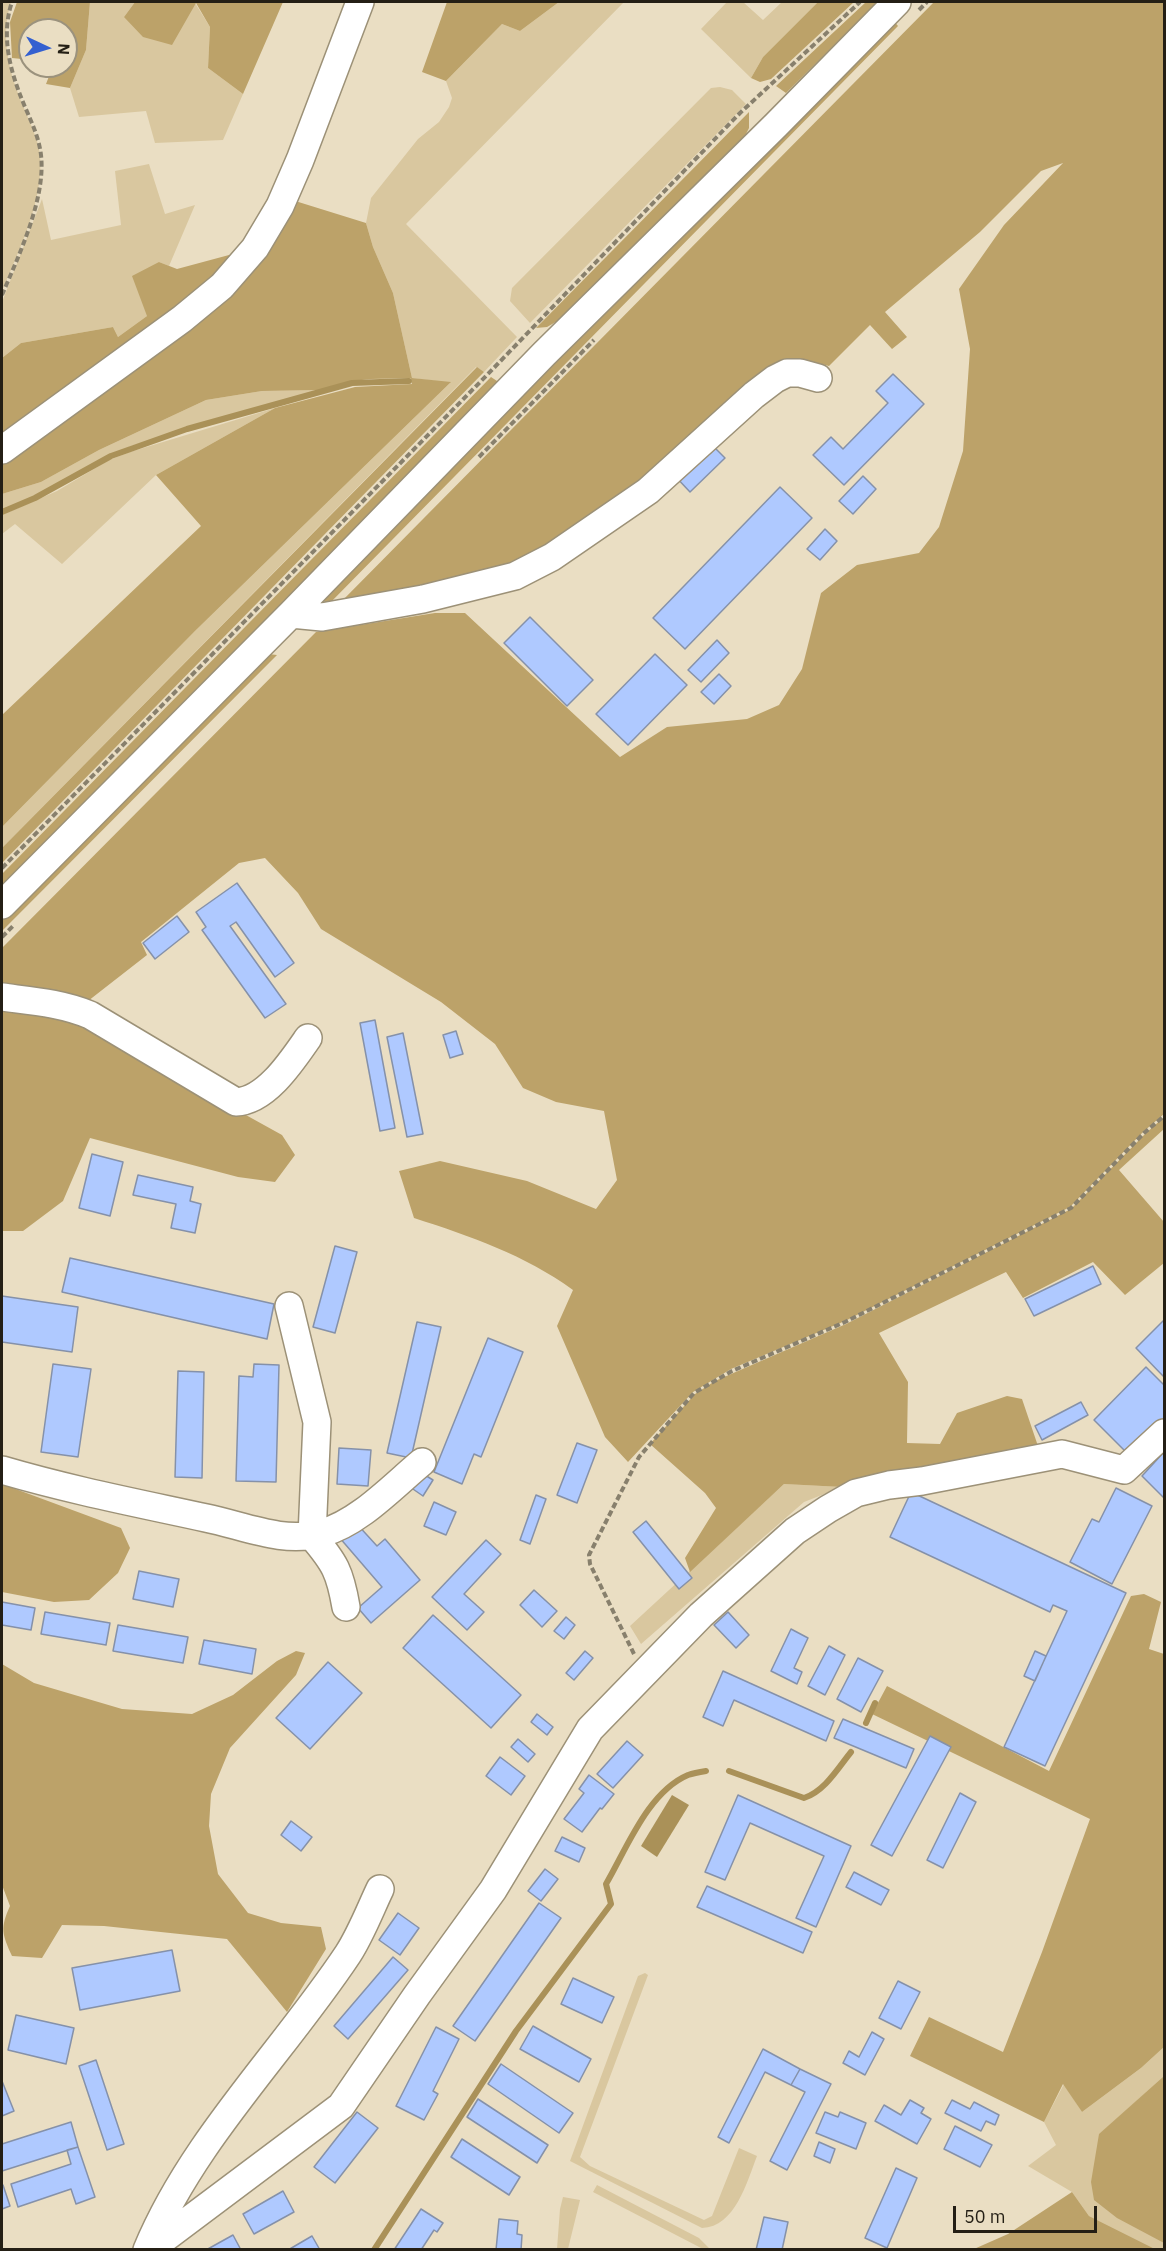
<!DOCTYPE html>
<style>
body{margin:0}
#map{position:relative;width:1166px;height:2251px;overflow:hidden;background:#eadec3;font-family:"IBM Plex Sans",sans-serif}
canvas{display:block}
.frame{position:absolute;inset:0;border:3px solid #241f15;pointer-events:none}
.north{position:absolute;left:18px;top:18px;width:60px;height:60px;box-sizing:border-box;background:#eadec3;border:2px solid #9b927d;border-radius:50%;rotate:94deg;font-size:16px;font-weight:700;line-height:24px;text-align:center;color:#241f15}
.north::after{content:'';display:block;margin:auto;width:21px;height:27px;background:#3460d0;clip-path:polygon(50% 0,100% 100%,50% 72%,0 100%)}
.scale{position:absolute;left:953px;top:2206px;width:144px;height:27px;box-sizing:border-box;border:3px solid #241f15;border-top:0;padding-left:8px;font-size:18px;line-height:21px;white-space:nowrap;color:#241f15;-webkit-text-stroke:4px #eadec3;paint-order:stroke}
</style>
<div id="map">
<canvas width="1166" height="2251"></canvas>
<div class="frame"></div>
<div class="north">N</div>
<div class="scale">50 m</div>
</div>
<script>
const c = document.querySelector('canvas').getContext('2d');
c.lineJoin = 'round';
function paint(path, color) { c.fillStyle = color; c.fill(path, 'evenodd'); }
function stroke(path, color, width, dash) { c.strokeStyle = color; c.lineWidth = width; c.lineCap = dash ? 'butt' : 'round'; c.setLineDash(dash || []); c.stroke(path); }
paint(new Path2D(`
 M2,2H11C0,37 9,74 24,108C30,123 38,139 40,155C44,200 19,250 2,291Z
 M90,2H135L124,17L195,3L210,27L208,68L243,94L223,140L155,143L146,111L79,117L70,88L86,50Z
 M559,2H624L406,224L517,337L484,372L476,367L2,848V827L195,631L450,383L412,378L393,293L373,247L366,223L371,198L418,139L439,122L449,107L452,98L446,81L502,24L520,31Z
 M727,2H743L763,20L782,2H818L763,57L751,78L701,29Z
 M720,87L732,90L746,104L530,323L510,301L512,288L711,88Z
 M149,164L165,214L195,205L169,266L159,262L147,316L118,337L113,327L21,343L2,358V302L42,199L51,240L121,225L115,171Z
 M320,390L131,446L86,467L35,497L2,511V494L41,482L99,450L206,400L262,391Z
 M275,408L156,475L62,564L15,524L2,534V515L57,491L109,460L130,452Z
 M784,1484L842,1487L804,1502L641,1644L630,1626Z
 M645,1973L648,1975L580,2157L590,2166L704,2220L712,2216L739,2148L757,2156C747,2182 735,2227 702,2228L570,2161L638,1976Z
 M1164,2047V2076L1099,2135L1157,2238L1164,2243V2249H1155L1089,2216L1072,2192L1028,2166L1056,2145L1044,2122L1064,2084L1082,2112L1141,2068Z
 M597,2185L699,2238L710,2249H703L593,2192Z
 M563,2197L580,2200L568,2249H557L560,2209Z`), '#d9c79f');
paint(new Path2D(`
 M17,2H90L86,50L70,88L46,84L53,66H66V30H30V51L22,59L12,58L10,22Z
 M135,2H283L243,94L208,68L210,27L196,3L172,45L143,37L124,17Z
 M447,2H559L520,31L502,24L446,81L422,72Z
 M818,2H854L771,79L760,82L751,78L763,57Z
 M866,2H874L876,4L786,93L776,86Z
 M934,2H1164V1114L1143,1132L1070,1207L845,1321L731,1369L693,1392L628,1462L605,1437L557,1326L573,1290C525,1255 470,1236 414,1218L399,1171L440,1161L527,1181L596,1209L617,1180L604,1111L556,1102L523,1088L495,1044L441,1002L321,929L298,893L265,858L239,863L141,942L147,955L88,1001L2,991V948L316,632L435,613H465L620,757L667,727L747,719L779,705L802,669L821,593L857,565L919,553L939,527L963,451L970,349L959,289L1004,225L1063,163L1041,171L980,232L885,312L907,337L892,349L870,325L829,366L810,361L798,360L583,528L486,576L338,605Z
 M892,19L898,26L328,605L322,599Z
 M749,112V128L745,136L568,315L547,327L536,328Z
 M292,200L366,223L373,247L393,293L412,378L451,382L195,631L2,827V715L201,526L156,475L275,408L355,387L412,384L411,378L371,379L352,381L320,390L262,391L206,400L99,450L41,482L2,494V458L154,346Z
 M229,255L233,258L207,285L115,353L2,433V358L21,343L113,327L118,337L147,316L132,276L159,262L177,269Z
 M477,367L484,372L2,863V848Z
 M491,377L500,383L2,887V874Z
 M268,654L277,655L2,931V921Z
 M2,1001L56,1010L282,1135L295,1155L275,1182L238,1177L90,1138L63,1201L23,1231H2Z
 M1164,1117V1129L1119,1170L1164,1222V1263L1125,1295L1093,1262L1023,1298L1006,1272L879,1333L908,1382L907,1443L940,1444L957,1413L1007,1396L1022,1399L1039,1449L842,1487L784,1484L690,1572L685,1558L716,1508L705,1493L650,1444L695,1394L715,1381L846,1324L1071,1209L1145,1134Z
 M2,1484L121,1528L130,1548L118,1573L89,1600L54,1602L2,1592Z
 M1144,1594L1161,1602L1149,1649L1164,1654V2047L1141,2068L1082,2112L1063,2084L1044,2122L910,2056L929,2017L1003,2052L1042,1952L1090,1819L872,1714L887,1686L1049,1771L1131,1596Z
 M296,1651L305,1653L296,1675L230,1748L211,1794L209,1826L218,1874L248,1913L281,1923L321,1927L326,1949L287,2012L227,1939L104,1926L62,1925L42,1958L12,1956C2,1934 0,1928 10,1906L2,1885V1664L34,1683L122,1709L192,1714L233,1695L277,1661Z
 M1164,2076V2243L1117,2218L1094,2200L1091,2182L1099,2134Z
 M1072,2192L1089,2216L1155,2249H974L1008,2234Z`), '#bca269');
paint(new Path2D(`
 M672,1795L689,1805L657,1857L641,1846Z`), '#aa9158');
stroke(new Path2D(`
 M2,512L35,498L111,456L187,429L352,383L409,381
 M866,1723L875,1703
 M729,1771L804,1798C825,1791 838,1768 851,1752
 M374,2250L516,2031L611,1904L606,1884C627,1848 648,1792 688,1775C694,1773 700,1772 706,1771`), '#aa9158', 6);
const building = new Path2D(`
 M893,374L924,404L844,485L813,455L831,437L843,449L888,403L876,391Z
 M709,442L725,458L690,492L675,476Z
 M863,476L876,489L853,514L839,501Z
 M780,487L812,518L685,649L653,618Z
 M825,529L837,541L820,560L807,549Z
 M530,617L593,680L567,706L504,643Z
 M717,640L729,653L701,682L688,670Z
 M655,654L687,685L628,745L596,714Z
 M719,674L731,686L714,704L701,692Z
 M237,883L294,963L275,977L236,922L230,926L286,1004L265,1018L202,930L206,927L196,912Z
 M177,916L189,932L155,959L143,943Z
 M375,1020L395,1128L380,1131L360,1023Z
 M456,1031L463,1054L450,1058L443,1035Z
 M403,1033L423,1134L407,1137L387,1037Z
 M92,1154L123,1162L110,1216L79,1208Z
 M138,1175L193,1187L190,1201L201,1204L195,1233L171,1228L176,1204L133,1195Z
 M335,1246L357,1252L335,1333L313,1327Z
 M70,1258L274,1304L267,1339L62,1292Z
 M1093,1266L1101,1284L1034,1316L1025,1299Z
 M2,1296L78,1307L72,1352L2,1342Z
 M1164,1320V1377L1136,1348Z
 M417,1322L441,1327L411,1458L387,1453Z
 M488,1338L523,1352L481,1457L474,1454L462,1484L434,1472Z
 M53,1364L91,1369L78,1457L41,1452Z
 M254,1364L279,1365L276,1482L236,1481L239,1376L253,1377Z
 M1146,1367L1164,1385V1420L1130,1456L1094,1420Z
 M178,1371L204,1372L202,1478L175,1477Z
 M1081,1402L1088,1415L1042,1440L1035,1426Z
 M577,1443L597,1450L577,1503L557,1495Z
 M339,1448L371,1450L368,1486L337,1484Z
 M1164,1452V1498L1142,1476Z
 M420,1472L433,1480L423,1496L410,1487Z
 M1116,1488L1152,1506L1112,1584L1070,1562L1092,1519L1099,1522Z
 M911,1492L1126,1593L1045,1766L1004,1747L1067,1611L1053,1605L1050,1612L890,1537Z
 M536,1495L546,1499L530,1544L520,1540Z
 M434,1502L456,1512L446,1535L424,1526Z
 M646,1521L692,1578L679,1589L633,1532Z
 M356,1523L377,1546L385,1539L420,1580L371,1623L358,1608L382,1587L339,1537Z
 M486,1540L501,1554L464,1594L484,1612L467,1630L432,1597Z
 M139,1571L179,1579L173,1607L133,1599Z
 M534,1590L557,1611L542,1627L520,1605Z
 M2,1602L35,1608L31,1630L2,1625Z
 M45,1612L110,1623L106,1645L41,1634Z
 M728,1612L749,1635L736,1648L714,1625Z
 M433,1615L521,1695L491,1728L403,1648Z
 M566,1617L575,1625L564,1639L554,1631Z
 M118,1625L188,1637L183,1663L113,1651Z
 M791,1629L808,1638L794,1668L802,1672L797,1684L771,1671Z
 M204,1640L256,1649L252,1674L199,1664Z
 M829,1646L845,1655L825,1695L808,1686Z
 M585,1651L593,1658L574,1680L566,1673Z
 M1035,1651L1046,1656L1035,1681L1024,1676Z
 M858,1658L883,1671L861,1712L837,1699Z
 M328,1662L362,1693L310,1749L276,1718Z
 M723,1671L834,1721L826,1741L734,1700L723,1726L703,1717Z
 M537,1714L553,1727L547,1735L531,1722Z
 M843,1719L914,1749L906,1768L834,1738Z
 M930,1736L951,1747L892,1856L871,1845Z
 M518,1739L535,1754L528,1762L511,1747Z
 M627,1741L643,1755L613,1788L597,1774Z
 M500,1757L525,1776L511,1795L486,1776Z
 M589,1775L614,1794L602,1809L600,1808L582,1832L564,1819L584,1793L579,1789Z
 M960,1793L976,1802L943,1868L927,1860Z
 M738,1795L851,1846L816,1927L796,1918L824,1856L750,1823L725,1880L705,1872Z
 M291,1821L312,1837L301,1851L281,1835Z
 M562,1837L585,1848L579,1862L555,1851Z
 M545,1869L558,1879L541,1901L528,1891Z
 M854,1872L889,1890L881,1905L846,1887Z
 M707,1886L812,1932L803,1953L697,1907Z
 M539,1903L561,1918L475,2041L453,2026Z
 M398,1913L419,1928L400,1955L379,1940Z
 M172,1950L180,1991L80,2010L72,1968Z
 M393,1957L408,1970L348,2039L334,2026Z
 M573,1978L614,1997L602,2023L561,2004Z
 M898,1981L920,1992L901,2029L879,2018Z
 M16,2015L74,2028L66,2064L8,2050Z
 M533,2026L591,2059L579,2082L520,2049Z
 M436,2027L459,2039L433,2091L438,2094L424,2120L396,2106Z
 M872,2032L884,2039L865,2075L843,2063L849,2051L859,2057Z
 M763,2049L800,2069L791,2085L765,2072L729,2143L718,2137Z
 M96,2060L124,2144L107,2150L79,2066Z
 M501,2064L573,2113L559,2133L488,2084Z
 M800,2069L831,2084L787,2170L770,2161L805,2092L791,2085Z
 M2,2081L14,2111L2,2116Z
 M478,2099L548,2145L537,2163L467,2117Z
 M910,2100L924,2108L921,2113L931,2119L917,2144L875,2121L884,2105L901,2115Z
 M952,2100L970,2109L974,2102L999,2115L995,2125L986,2121L981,2131L945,2113Z
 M357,2112L378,2128L335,2183L314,2167Z
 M825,2112L838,2117L840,2112L866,2123L856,2149L816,2133Z
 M71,2122L78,2147L2,2171V2144Z
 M955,2126L992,2145L980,2167L944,2149Z
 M462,2139L520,2177L509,2195L451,2157Z
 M819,2142L835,2149L830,2163L814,2156Z
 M78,2147L95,2197L76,2204L71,2189L18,2207L11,2184L71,2164L67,2150Z
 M896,2168L917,2178L887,2248L865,2238Z
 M3,2185L10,2206L2,2209V2186Z
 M283,2191L294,2212L254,2234L243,2214Z
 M421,2209L443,2223L437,2232L434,2230L421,2250H394Z
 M764,2217L788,2222L782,2250H756Z
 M499,2219L518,2221L517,2234L522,2235L521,2250H496Z
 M233,2235L241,2250H206Z
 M312,2236L320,2250H288Z`);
paint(building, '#afc9ff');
stroke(building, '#8591a9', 1.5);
const minor = new Path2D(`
 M2,450L182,319L222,286L255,248L280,206L300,160L360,2
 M291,614L322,617L423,599L515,576L552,557L648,491L754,395L775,379L787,373H800L818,378
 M2,905L291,614L544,354L776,125L897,2
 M2,997C32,1001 61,1003 90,1015L236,1102C266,1101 292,1061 308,1038
 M289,1306L317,1422L312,1536C335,1563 340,1572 346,1607
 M2,1470C70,1490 137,1503 206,1518C245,1526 283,1544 322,1533C359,1523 393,1486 422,1462
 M147,2250C192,2141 283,2052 348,1954C361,1934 370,1910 380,1889
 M149,2250L341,2106L417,1995L493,1890L590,1729L701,1615L795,1531L828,1509L856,1493L889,1485L922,1481L1062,1454L1124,1470L1164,1433`);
stroke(minor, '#9c9177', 30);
stroke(new Path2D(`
 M919,10L927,2
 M2,295C19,255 46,198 41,155C39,138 32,123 25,107C11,74 0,37 12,2
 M479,457L594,340
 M2,868L487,375L740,113L860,2
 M2,937L13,926
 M634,1654L590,1564L589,1555L639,1457L694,1393L732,1371L845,1322L1071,1208L1144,1133L1164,1116`), '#88806d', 4, [6, 3]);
stroke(minor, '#fff', 27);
</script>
